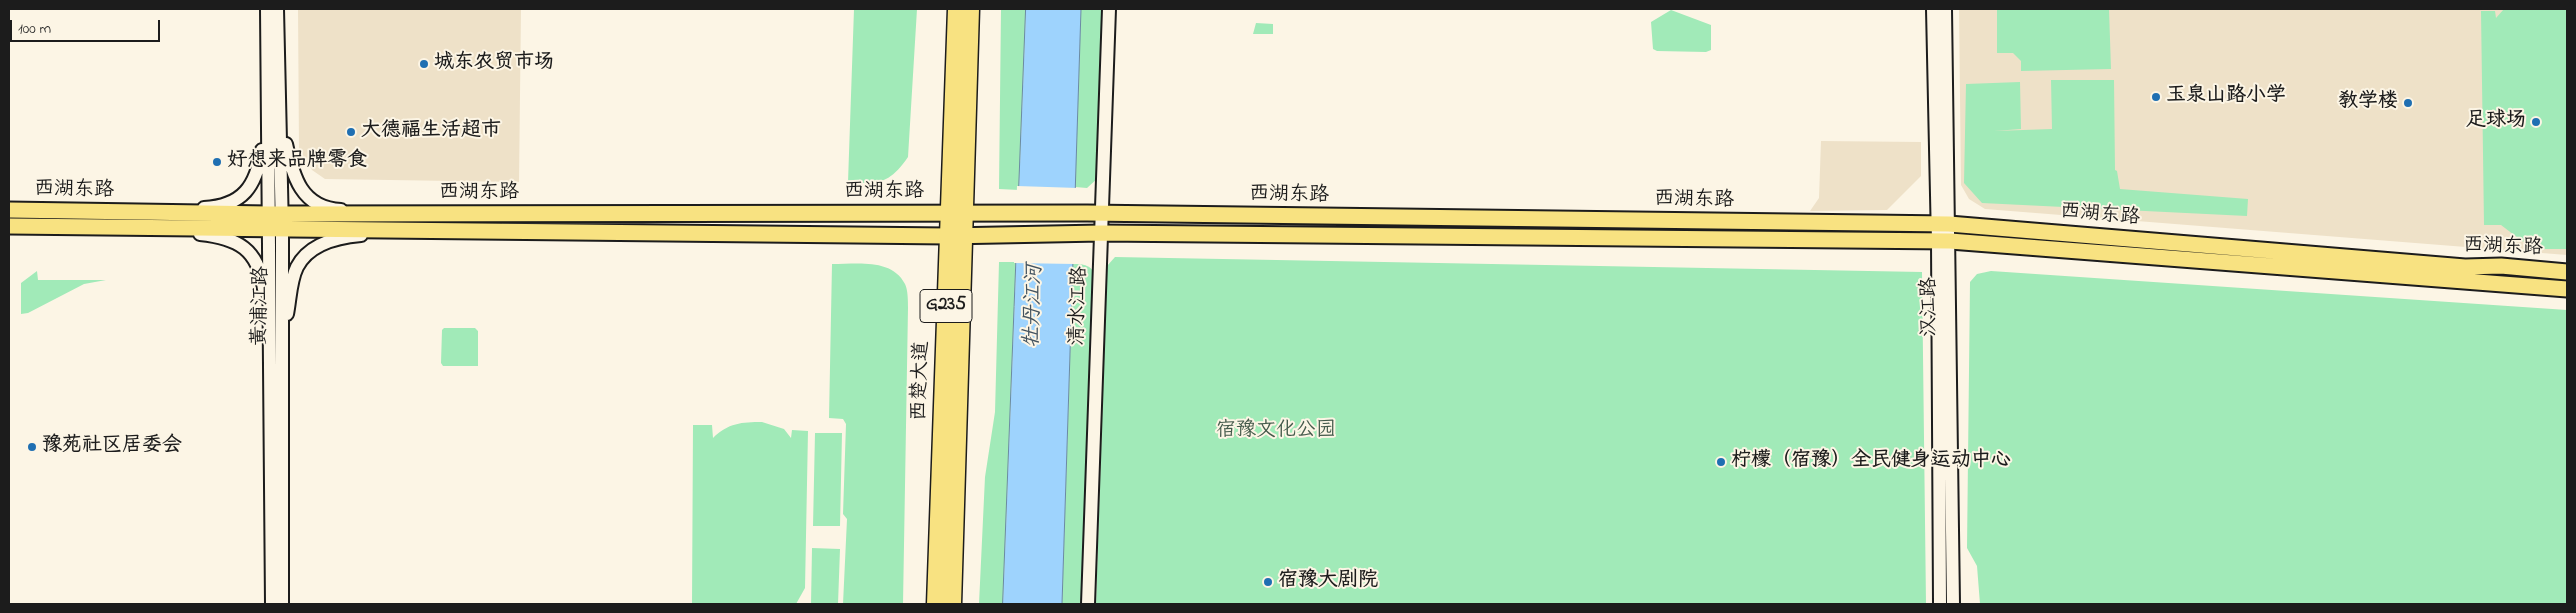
<!DOCTYPE html>
<meta charset="utf-8">
<style>
body{margin:0}
#map{position:relative;width:2576px;height:613px;overflow:hidden;background:#fcf5e5;font-family:"Indie Flower",sans-serif}
canvas{display:block}
.frame{position:absolute;inset:0;border:10px solid #1c1c1c;pointer-events:none}
.scale{position:absolute;left:10px;top:20px;width:150px;height:22px;box-sizing:border-box;border:2px solid #1c1c1c;border-top:0;padding-left:6px;font-size:15px;line-height:18px;white-space:nowrap;color:#1c1c1c;-webkit-text-stroke:4px #fcf5e5;paint-order:stroke}
</style>
<div id="map">
<canvas width="2576" height="613"></canvas>
<div class="frame"></div>
<div class="scale">100 m</div>
</div>
<script>
const c = document.querySelector('canvas').getContext('2d');
c.lineJoin = 'round';
function paint(path, color) { c.fillStyle = color; c.fill(path, 'evenodd'); }
function stroke(path, color, width, dash) { c.strokeStyle = color; c.lineWidth = width; c.lineCap = dash ? 'butt' : 'round'; c.setLineDash(dash || []); c.stroke(path); }
function label(font, color, halo, rows, align = 'center') {
  c.font = font + ' "Indie Flower","LXGW WenKai TC",sans-serif'; c.lineWidth = 4; c.setLineDash([]); c.textBaseline = 'middle'; c.strokeStyle = halo; c.fillStyle = color; for (const [text, x, y, turn = 0] of rows) {
    c.save(); c.translate(x, y); c.rotate((+turn || 0) * Math.PI / 180); c.textAlign = isNaN(turn) ? turn : align; if (halo) c.strokeText(text, 0, 0); c.fillText(text, 0, 0); c.restore();
  }
}
paint(new Path2D(`
 M298,9H521L519,182L325,179L312,170L299,149Z
 M1959,9H2567V255L1985,209L1969,199L1961,185Z
 M1821,141L1921,142V176L1887,210L1810,211L1819,198Z`), '#eee1c8');
paint(new Path2D(`
 M854,9H917L908,157C890,183 879,185 848,182Z
 M1001,9H1026L1019,190L999,189Z
 M1081,9H1107L1098,178L1087,188L1075,187Z
 M1997,9H2109L2111,69L2021,71V61L2013,53H1997Z
 M2504,9H2567V249H2541L2522,241L2501,225H2484L2481,11H2495L2496,18Z
 M1671,10L1711,25V50L1706,52L1657,51L1653,49L1651,22Z
 M1256,23L1273,24V34H1253Z
 M2051,80H2114L2115,170L2117,171L2120,189L2248,199L2247,216L1982,203L1964,183L1966,84L2020,82L2021,129L1994,131L2052,129Z
 M1115,257L1922,272L1926,604H1096L1107,266Z
 M999,262H1016L1003,604H979L985,477L995,412Z
 M832,264C857,264 892,258 905,284C908,290 908,301 908,308L903,604H843L847,519L843,514L846,424L843,419L829,418Z
 M1073,264C1085,264 1090,265 1097,276L1085,604H1062Z
 M37,271L38,280H106L84,284L28,313L21,314V283Z
 M1991,271L2567,310V604H1980L1977,566L1967,548L1970,282L1977,274Z
 M444,328H475L478,331V366H443L441,363L442,330Z
 M762,422L784,429L791,438L792,430L808,431L805,588L796,604H692L693,425H712L713,438C728,423 742,422 762,422Z
 M815,433H842L840,526H813Z
 M812,548L840,549L838,604H811Z`), '#a1eab8');
const water = new Path2D(`
 M1026,9H1081L1062,604H1003Z`);
paint(water, '#9ed3fd');
stroke(water, '#6a8aa3', 1);
paint(new Path2D(`
 M1017,186L1078,188L1075,264L1014,263Z`), '#fcf5e5');
const minor = new Path2D(`
 M267,9L272,604
 M277,9L282,230V604
 M1933,9L1938,241L1940,604
 M1945,9L1953,604
 M286,144C293,176 301,208 341,210
 M204,208C243,206 256,186 262,150
 M200,234C238,238 258,249 264,289
 M287,314C290,299 290,281 297,267C309,244 337,237 361,235
 M1088,604L1109,9`);
const major = new Path2D(`
 M9,210L269,214L1087,213L1949,224L2465,267L2501,266L2567,272
 M9,226L948,236L1101,233L1950,241L2567,289`);
const highway = new Path2D(`
 M936,604L957,9
 M952,604L970,9`);
stroke(minor, '#1c1c1c', 16);
stroke(major, '#1c1c1c', 19);
stroke(highway, '#1c1c1c', 21);
stroke(minor, '#fcf5e5', 12);
stroke(major, '#f8e281', 15);
stroke(highway, '#f8e281', 18);
for (const [x, y, r, color] of [
 [424,64,5,"#1f6fb2"],
 [2156,97,5,"#1f6fb2"],
 [2408,103,5,"#1f6fb2"],
 [2536,122,5,"#1f6fb2"],
 [351,132,5,"#1f6fb2"],
 [217,162,5,"#1f6fb2"],
 [32,447,5,"#1f6fb2"],
 [1721,462,5,"#1f6fb2"],
 [1268,582,5,"#1f6fb2"]
]) { const dot = new Path2D(); dot.arc(x, y, r, 0, 2 * Math.PI); c.fillStyle = color; c.fill(dot); stroke(dot, '#fcf5e5', 2); }
for (const [x, y, w] of [
 [946,306,52]
]) { const box = new Path2D(); box.roundRect(x - w / 2, y - 16.5, w, 33, 4); c.fillStyle = '#fcf5e5'; c.fill(box); stroke(box, '#1c1c1c', 1); }
label('bold 19px', '#1c1c1c', null, [
 ["G235",946,306]
]);
label('bold 20px', '#1c1c1c', '#fcf5e5', [
 ["城东农贸市场",434,64],
 ["玉泉山路小学",2166,97],
 ["教学楼",2398,103,"right"],
 ["足球场",2526,122,"right"],
 ["大德福生活超市",361,132],
 ["好想来品牌零食",227,162],
 ["豫苑社区居委会",42,447],
 ["柠檬（宿豫）全民健身运动中心",1731,462],
 ["宿豫大剧院",1278,582]
], 'left');
label('20px', '#1c1c1c', '#fcf5e5', [
 ["西湖东路",74,191,1],
 ["西湖东路",884,193],
 ["西湖东路",479,194],
 ["西湖东路",1289,196,1],
 ["西湖东路",1694,201,1],
 ["西湖东路",2100,216,5],
 ["西湖东路",2503,248,2],
 ["黄浦江路",262,306,-89],
 ["清水江路",1080,306,-88],
 ["汉江路",1931,307,-91],
 ["西楚大道",922,381,-88]
]);
label('20px', '#445a4b', '#fcf5e5', [
 ["宿豫文化公园",1276,432]
]);
label('italic 21px', '#435360', '#fcf5e5', [
 ["牡丹江河",1035,306,-88]
]);
</script>
